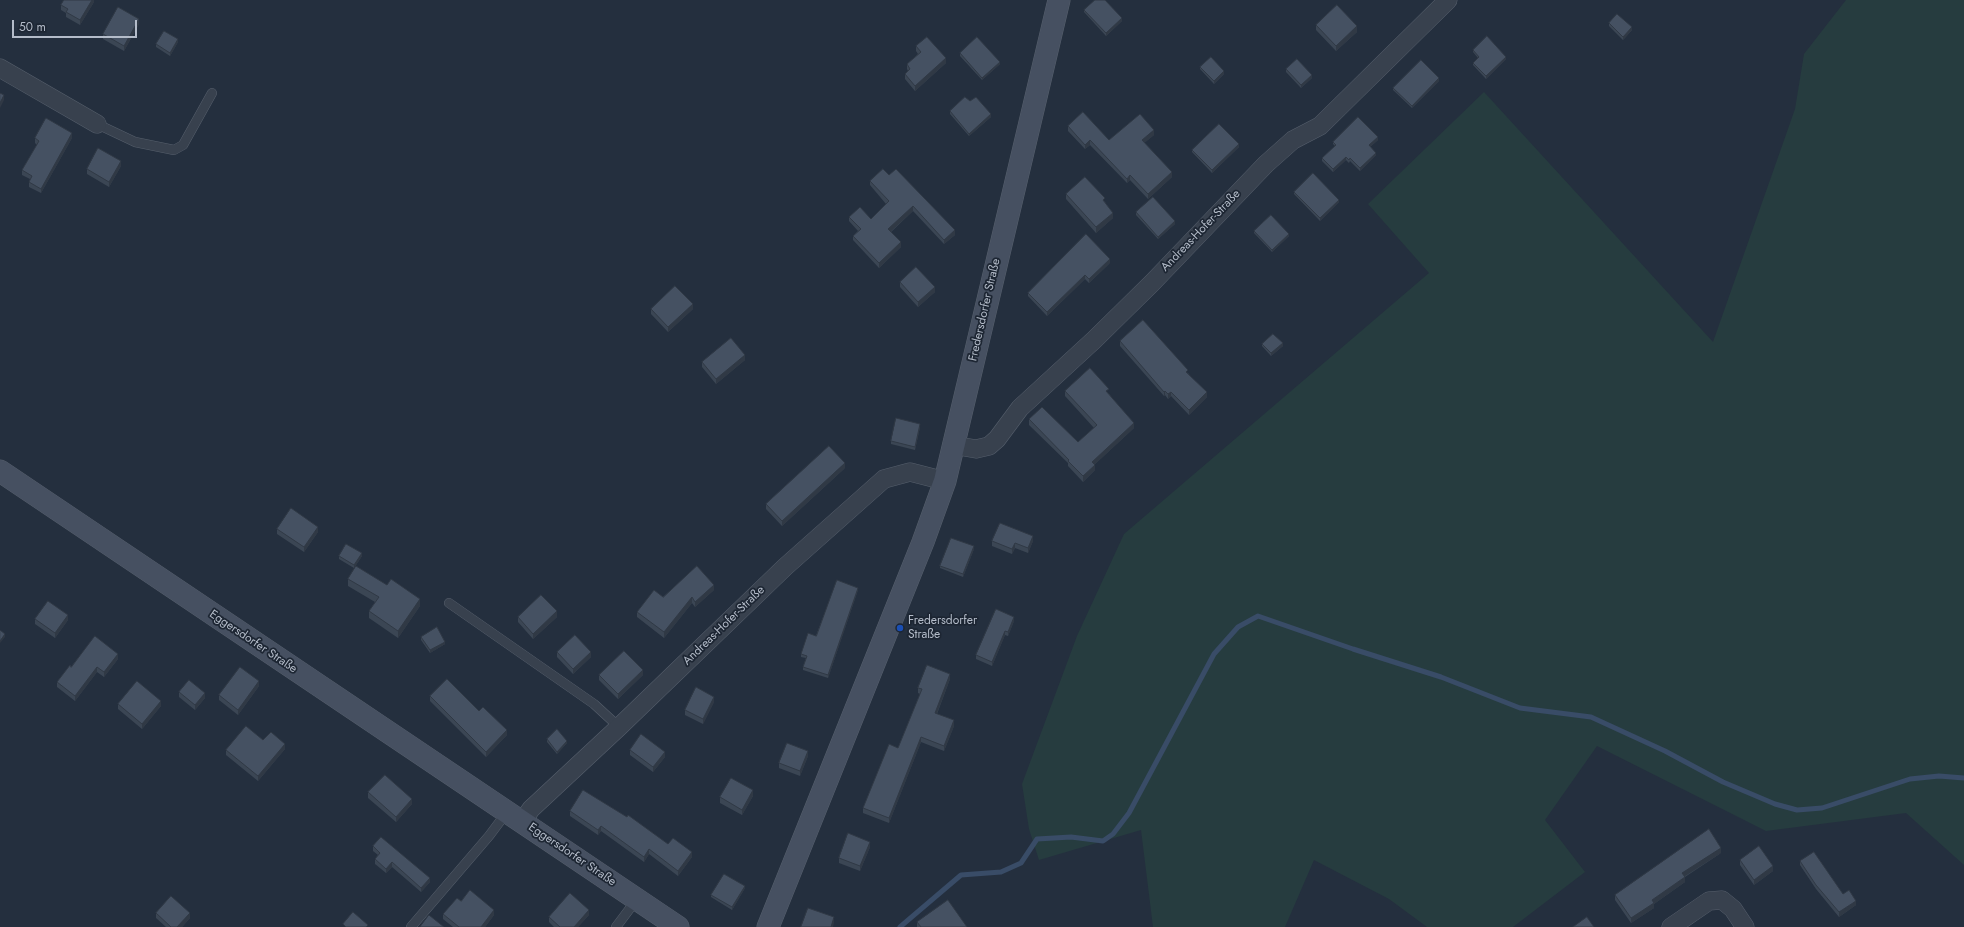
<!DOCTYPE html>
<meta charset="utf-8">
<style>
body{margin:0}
#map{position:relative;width:1964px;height:927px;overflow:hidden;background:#242f3e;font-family:Jost,sans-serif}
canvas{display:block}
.scale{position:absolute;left:12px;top:20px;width:125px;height:18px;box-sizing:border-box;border:2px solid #b4bcc9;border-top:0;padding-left:5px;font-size:12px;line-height:14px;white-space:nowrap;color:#b4bcc9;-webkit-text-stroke:3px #1d2633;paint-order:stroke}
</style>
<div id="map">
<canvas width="1964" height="927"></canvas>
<div class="scale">50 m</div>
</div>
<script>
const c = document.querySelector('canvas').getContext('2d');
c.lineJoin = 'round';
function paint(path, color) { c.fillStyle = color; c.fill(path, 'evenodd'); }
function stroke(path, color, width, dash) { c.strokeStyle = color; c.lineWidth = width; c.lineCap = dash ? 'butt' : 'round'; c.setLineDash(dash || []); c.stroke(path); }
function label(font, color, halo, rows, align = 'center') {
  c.font = font + ' Jost,sans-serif'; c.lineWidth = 3.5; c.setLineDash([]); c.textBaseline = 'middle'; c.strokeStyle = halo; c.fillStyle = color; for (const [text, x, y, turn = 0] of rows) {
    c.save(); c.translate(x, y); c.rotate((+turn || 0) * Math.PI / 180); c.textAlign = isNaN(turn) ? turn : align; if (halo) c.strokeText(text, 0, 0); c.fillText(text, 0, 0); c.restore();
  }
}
paint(new Path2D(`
 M1846,0H1964V865L1906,813L1766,831L1597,746L1545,820L1585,872L1513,927H1427L1389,899L1314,860L1285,927H1153L1141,830L1039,860L1029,829L1022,784L1077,636L1124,534L1429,273L1368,204L1484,92L1713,342L1795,109L1804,54Z`), '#263c3f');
stroke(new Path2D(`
 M900,927L961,875L1001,872L1021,863L1037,839L1071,837L1103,841L1113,834L1129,813L1214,654L1238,627L1258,616L1353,649L1441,677L1520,708L1591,717L1665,751L1723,782L1775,804L1797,810L1822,808L1910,779L1939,776L1964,778`), '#394c67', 5);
const lane = new Path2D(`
 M97,124L135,142L174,150L183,145L212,93
 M449,603L594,704L619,727
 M411,927L489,836L507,812
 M616,927L637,899`);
const street = new Path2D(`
 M0,68L97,124
 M953,445L976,449L989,446L997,439L1020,408L1094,340L1152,283L1266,164L1293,140L1320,126L1448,0
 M522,822L531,809L619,727L785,567L884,479L910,472L945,481
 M1671,927L1709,901L1722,900L1733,909L1745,927`);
const secondary = new Path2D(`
 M0,471L678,927
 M768,927L923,542L945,481L1059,0`);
stroke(lane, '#565f6c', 10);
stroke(street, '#565f6c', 19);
stroke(secondary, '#565f6c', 23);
stroke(lane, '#38414e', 9);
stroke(street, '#38414e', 18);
stroke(secondary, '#465061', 22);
paint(new Path2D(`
 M94,0V2L80,25L66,17V13L61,10V5Z
 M1084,10L1122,21L1106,36L1084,12Z
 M1609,23L1632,30L1623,40L1609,26Z
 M139,24L124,51L103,39V34Z
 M1316,25L1357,32L1336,51L1316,30Z
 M178,42L170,56L156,47V44Z
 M916,46L946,63L915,91L905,79V74L908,71L907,69V64L918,54L916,51Z
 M1473,50L1506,59L1486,79L1473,65V63L1478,58L1473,52Z
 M960,53L1000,64L982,80L960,56Z
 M1200,67L1224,74L1214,84L1200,69Z
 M1286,69L1312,78L1301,88L1286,72Z
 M1439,81L1412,108L1393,90V88Z
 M970,101L991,117L969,136L950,114V111Z
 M1068,126L1109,140L1154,135L1144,143L1172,177L1148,199L1130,180L1127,183L1090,145L1085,149L1068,131Z
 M35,138H72L41,193L29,187V182L30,179L22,175V170L37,145L35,143Z
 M1378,140L1370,147L1376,155L1360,171L1350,161L1349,163L1346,160L1333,172L1322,161V158L1335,146L1333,144V142Z
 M1239,147L1212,173L1192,152V150Z
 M121,166L109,187L87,174V169Z
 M889,175L955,235L944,244L913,211L891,232L901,247L879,268L853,240V236L858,231L849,221V217L871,219L886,204L870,185V181Z
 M1294,192L1339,202L1320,221L1294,194Z
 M1066,194L1105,202L1113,218L1096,233L1066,199Z
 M1136,212L1175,224L1158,239L1136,215Z
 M1254,231L1289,236L1272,252L1254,233Z
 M1110,263L1089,283L1085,279L1047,316L1028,296V293Z
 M900,282L935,292L918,307L900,287Z
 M651,309H693L668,332L651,314Z
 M1120,341L1188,373L1207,397L1189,415L1171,396L1168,399L1165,395L1164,396L1120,346Z
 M1262,344L1283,346L1271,356L1262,346Z
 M745,360L716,384L702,367V362Z
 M1065,391L1109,394L1134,428L1094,465L1095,470L1083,482L1068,466V463L1029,425V419L1078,442L1094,428L1065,396Z
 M920,427L915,450L891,444V441Z
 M845,468L782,526L766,509V504Z
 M277,529L318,532L304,552L277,534Z
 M992,541H1033L1028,553L1015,548L1012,554L992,546Z
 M974,549L963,577L940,568V566Z
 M339,556H362L354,568L339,559Z
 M348,579L420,606L398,638L369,618V611L375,602L348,586Z
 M714,590L695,607L692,603L664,638L637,617V612L663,597Z
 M858,590L828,678L803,670V667L806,658L801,657V654L816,636Z
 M518,617H557L533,639L518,622Z
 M35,619L68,620L55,638L35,624Z
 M1014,621L1008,636L1005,635L992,666L976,659V655Z
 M421,637L445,644L430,653L421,640Z
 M557,652L591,657L573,674L557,657Z
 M118,659L104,677L97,672L75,701L57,687V682L71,667Z
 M599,675H643L618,699L599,680Z
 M950,679L937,714L954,726L944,751L921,742L889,823L863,813V808L898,748L920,694L918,693V688Z
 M259,686L238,715L219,700V695Z
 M179,692L205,698L195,710L179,697Z
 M430,696L507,735L486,757L430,701Z
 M714,702L703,724L685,715V710Z
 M118,704L161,706L142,729L118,709Z
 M547,739L567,743L557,754L547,742Z
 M263,740L285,749L258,781L226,755V750Z
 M630,750L665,757L653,772L630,755Z
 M808,756L800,776L779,768V763Z
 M368,792L412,804L396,822L368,798Z
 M753,796L742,815L720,803V797Z
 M570,811L668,844L692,857L678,876L649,854L644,862L601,831L598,835L570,816Z
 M373,846L430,882L421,892L392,867L386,873L375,864V859L378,855L373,851Z
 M870,847L860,871L839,863V858Z
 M1721,853L1685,877V882L1654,904V908L1631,923L1615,900V895Z
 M1740,860L1773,871L1754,885L1740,865Z
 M1800,861L1856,905L1839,917L1816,889L1800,865Z
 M745,888L732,910L711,897V895Z
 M461,901L494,915L485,927H453L443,919V914Z
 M156,913L190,918L182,927H166L156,918Z
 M589,915L578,927H554L549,922V917Z
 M917,922L967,927H917Z`), '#3b4654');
paint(new Path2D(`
 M92,0H94V2L80,25V20Z
 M1122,18V21L1106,36V33Z
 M139,19V24L124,51V46Z
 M1357,26V32L1336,51V46Z
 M1632,27V30L1623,40V37Z
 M178,39V42L170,56V53Z
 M1506,57V59L1486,79V76Z
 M946,58V63L915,91V86Z
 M1000,62V64L982,80V78Z
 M1224,71V74L1214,84V81Z
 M1312,75V78L1301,88V85Z
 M1439,78V81L1412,108V106Z
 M4,95V100L0,108V103Z
 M991,114V117L969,136V134Z
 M1154,130V135L1142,145V140Z
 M72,133V138L41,193V189Z
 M1378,137V140L1369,148V145Z
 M1090,140V145L1085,149V145Z
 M1239,144V147L1212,173V170Z
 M1376,153V155L1360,171V168Z
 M1346,157V160L1333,172V169Z
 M121,161V166L109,187V182Z
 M1172,172V177L1148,199V194Z
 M1130,175V180L1127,183V179Z
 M1339,200V202L1320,221V218Z
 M913,206V211L888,234V229Z
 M1113,213V218L1096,233V227Z
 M1175,221V224L1158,239V237Z
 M955,230V235L944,244V240Z
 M1289,234V236L1272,252V250Z
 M901,242V247L879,268V263Z
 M1110,259V263L1089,283V279Z
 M1085,275V279L1047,316V312Z
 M935,287V292L918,307V302Z
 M693,304V309L668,332V327Z
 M1283,343V346L1271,356V353Z
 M745,355V360L716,384V379Z
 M1165,391V395L1164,396V392Z
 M1171,392V396L1168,399V394Z
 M1207,392V397L1189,415V410Z
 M1134,423V428L1092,467V462Z
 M920,424V427L915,450V447Z
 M845,463V468L782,526V521Z
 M1095,465V470L1083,482V476Z
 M318,527V532L304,552V547Z
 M1033,536V541L1028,553V548Z
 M1015,543V548L1012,554V549Z
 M974,546V549L963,577V574Z
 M362,553V556L354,568V565Z
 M714,585V590L695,607V602Z
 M858,588V590L828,678V675Z
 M692,597V603L664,638V632Z
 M420,599V606L398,638V631Z
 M557,611V617L533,639V634Z
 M68,615V620L55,638V633Z
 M1014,617V621L1008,636V632Z
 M1005,631V635L992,666V662Z
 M5,634V637L0,643V641Z
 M445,642V644L430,653V650Z
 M591,652V657L573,674V669Z
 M118,654V659L104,677V672Z
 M97,667V672L75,701V696Z
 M643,670V675L618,699V694Z
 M950,674V679L935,718V713Z
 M259,681V686L238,715V710Z
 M205,693V698L195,710V705Z
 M714,697V702L703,724V719Z
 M161,701V706L142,729V724Z
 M954,720V726L944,751V746Z
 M507,730V735L486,757V752Z
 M921,737V742L889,823V818Z
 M567,741V743L557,754V752Z
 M285,744V749L258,781V776Z
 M808,751V756L800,776V771Z
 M665,752V757L653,772V767Z
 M753,790V796L742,815V810Z
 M412,799V804L396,822V817Z
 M601,826V831L598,835V830Z
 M870,842V847L860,871V866Z
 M1721,848V853L1682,878V873Z
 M649,849V854L644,862V857Z
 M692,852V857L678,876V871Z
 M392,862V867L386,873V869Z
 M1773,866V871L1754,885V880Z
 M1685,877V882L1654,904V908L1631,923V918L1652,900Z
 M430,878V882L421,892V888Z
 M745,886V888L732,910V907Z
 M1856,901V905L1839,917V912Z
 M494,910V915L485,927H481Z
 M589,910V915L578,927H574Z
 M190,913V918L182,927H177Z
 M834,917V923L833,927H831Z`), '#303945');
const building = new Path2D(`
 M64,0H92L80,20L66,12L68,9L61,5Z
 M1095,0H1105L1122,18L1106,33L1084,10Z
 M1337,5L1357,26L1336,46L1316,25Z
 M118,7L139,19L124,46L103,34Z
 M1617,14L1632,27L1623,37L1609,23Z
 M164,31L178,39L170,53L156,44Z
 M1487,36L1506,57L1486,76L1473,63L1479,57L1473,50Z
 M927,37L946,58L915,86L905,74L910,69L907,64L921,52L916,46Z
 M977,37L1000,62L982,78L960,53Z
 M1211,57L1224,71L1214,81L1200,67Z
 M1297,59L1312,75L1301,85L1286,69Z
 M1421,60L1439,78L1412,106L1393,88Z
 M0,93L4,95L0,103Z
 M965,97L970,101L976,97L991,114L969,134L950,111Z
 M1083,112L1109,140L1140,114L1154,130L1142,140L1172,172L1148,194L1130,175L1127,179L1090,140L1085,145L1068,126Z
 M1358,117L1378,137L1369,145L1376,153L1360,168L1350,158L1349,160L1346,157L1333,169L1322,158L1336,145L1333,142Z
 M46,118L72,133L41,189L29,182L32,176L22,170L39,141L35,138Z
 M1219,124L1239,144L1212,170L1192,150Z
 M98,148L121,161L109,182L87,169Z
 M883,169L889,175L896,169L955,230L944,240L913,206L888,229L901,242L879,263L853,236L861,229L849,217L860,207L871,219L889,201L870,181Z
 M1313,173L1339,200L1320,218L1294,192Z
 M1085,177L1105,198L1103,200L1113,213L1096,227L1066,194Z
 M1153,197L1175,221L1158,237L1136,212Z
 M1271,215L1289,234L1272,250L1254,231Z
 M1086,234L1110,259L1089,279L1085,275L1047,312L1028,293Z
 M916,267L935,287L918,302L900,282Z
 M675,286L693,304L668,327L651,309Z
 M1143,320L1188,370L1186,372L1207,392L1189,410L1171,392L1168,394L1165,391L1164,392L1120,341Z
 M1273,334L1283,343L1271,353L1262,344Z
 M731,338L745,355L716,379L702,362Z
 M1090,368L1109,389L1106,391L1134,423L1092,462L1095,465L1083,476L1068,461L1069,460L1029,419L1042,407L1078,442L1097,425L1065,391Z
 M896,418L920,424L915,447L891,441Z
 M829,446L845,463L782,521L766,504Z
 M291,508L318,527L304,547L277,529Z
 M1000,523L1033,536L1028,548L1015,543L1012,549L992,541Z
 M951,538L974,546L963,574L940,566Z
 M346,544L362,553L354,565L339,556Z
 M356,566L387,585L391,579L420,599L398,631L369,611L379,597L348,579Z
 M697,566L714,585L695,602L692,597L664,632L637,612L654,590L663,597Z
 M837,580L858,588L828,675L803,667L807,656L801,654L808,633L816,636Z
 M541,595L557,611L533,634L518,617Z
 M48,601L68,615L55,633L35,619Z
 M996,609L1014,617L1008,632L1005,631L992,662L976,655Z
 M437,627L445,642L430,650L421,637Z
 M0,630L5,634L0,641Z
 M575,635L591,652L573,669L557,652Z
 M95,636L118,654L104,672L97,667L75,696L57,682L70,665L71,667Z
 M624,651L643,670L618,694L599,675Z
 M927,665L950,674L935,713L954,720L944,746L921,737L889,818L863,808L889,744L898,748L922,689L918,688Z
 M240,667L259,681L238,710L219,695Z
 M447,679L479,711L483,707L507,730L486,752L430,696Z
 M189,680L205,693L195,705L179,692Z
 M137,681L161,701L142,724L118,704Z
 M696,687L714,697L703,719L685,710Z
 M246,726L263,740L271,732L285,744L258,776L226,750Z
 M557,729L567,741L557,752L547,739Z
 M641,734L665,752L653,767L630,750Z
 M787,743L808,751L800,771L779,763Z
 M385,775L412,799L396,817L368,792Z
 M731,778L753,790L742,810L720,797Z
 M583,790L627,817L628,815L668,844L673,838L692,852L678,871L649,849L644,857L601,826L598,830L570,811Z
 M1709,829L1721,848L1682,873L1685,877L1652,900L1654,903L1631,918L1615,895Z
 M848,833L870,842L860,866L839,858Z
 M381,837L430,878L421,888L392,862L386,869L375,859L380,853L373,846Z
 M1759,846L1773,866L1754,880L1740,860Z
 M1814,852L1843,894L1849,890L1856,901L1839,912L1816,885L1800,861Z
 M724,874L745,886L732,907L711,895Z
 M470,890L494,910L481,927H459L443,914L457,898L461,901Z
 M570,893L589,910L574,927H560L549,917Z
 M171,896L190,913L177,927H171L156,913Z
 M948,900L967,927H921L917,922Z
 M808,908L834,917L831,927H801Z
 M353,912L368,925L366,927H346L343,924Z
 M429,915L444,927H420Z
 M1587,917L1594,927H1573Z`);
paint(building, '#455162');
stroke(building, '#303945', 1);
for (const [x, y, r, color] of [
 [900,628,4,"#1a4fb4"]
]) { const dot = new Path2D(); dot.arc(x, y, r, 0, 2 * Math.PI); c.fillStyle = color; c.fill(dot); stroke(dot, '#1d2633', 1.5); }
label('12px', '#b4bcc9', '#1d2633', [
 ["Andreas-Hofer-Straße",1201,231,-46],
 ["Fredersdorfer Straße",985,310,-77],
 ["Andreas-Hofer-Straße",724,626,-44],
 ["Eggersdorfer Straße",253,642,34],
 ["Eggersdorfer Straße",572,855,34]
]);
label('12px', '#b4bcc9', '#1d2633', [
 ["Fredersdorfer",908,621],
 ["Straße",908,635]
], 'left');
</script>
